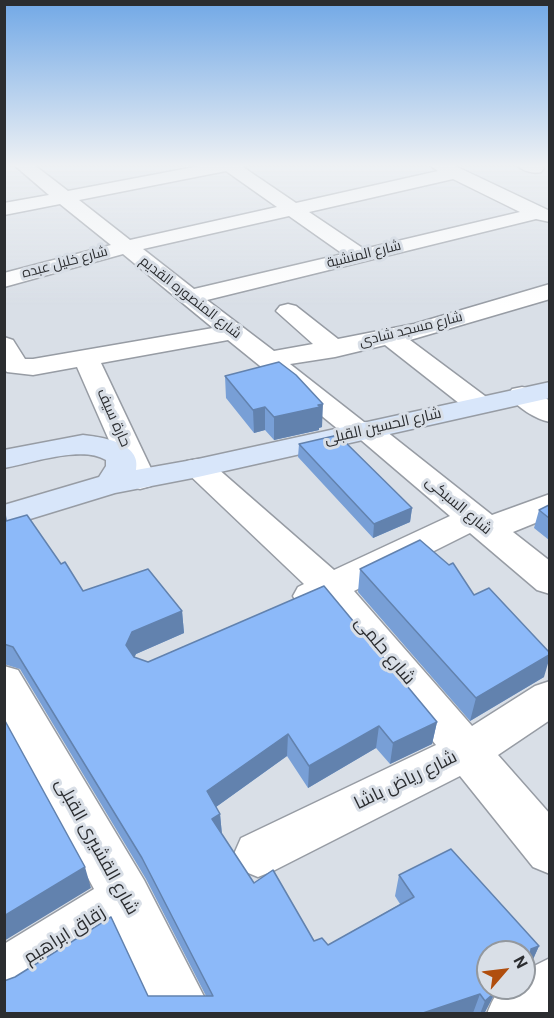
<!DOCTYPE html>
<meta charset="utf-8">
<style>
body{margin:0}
#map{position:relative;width:554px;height:1018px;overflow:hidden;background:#d9dfe7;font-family:Roboto,sans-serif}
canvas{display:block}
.frame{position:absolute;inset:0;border:6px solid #2b2d30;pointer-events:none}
.north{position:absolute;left:476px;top:940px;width:60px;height:60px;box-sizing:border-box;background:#d9dfe7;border:2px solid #93989e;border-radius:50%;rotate:62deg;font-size:16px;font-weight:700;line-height:24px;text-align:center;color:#2b2d30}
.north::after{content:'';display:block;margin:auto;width:21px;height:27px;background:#b04e0e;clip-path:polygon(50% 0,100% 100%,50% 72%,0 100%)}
</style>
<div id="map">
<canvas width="554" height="1018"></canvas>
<div class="frame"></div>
<div class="north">N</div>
</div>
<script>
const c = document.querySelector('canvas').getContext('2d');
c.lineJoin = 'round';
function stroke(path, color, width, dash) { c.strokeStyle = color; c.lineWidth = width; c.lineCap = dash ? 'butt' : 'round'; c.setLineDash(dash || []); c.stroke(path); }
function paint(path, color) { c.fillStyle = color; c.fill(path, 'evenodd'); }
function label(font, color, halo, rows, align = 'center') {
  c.font = font + ' Roboto,Cairo,sans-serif'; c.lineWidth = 6; c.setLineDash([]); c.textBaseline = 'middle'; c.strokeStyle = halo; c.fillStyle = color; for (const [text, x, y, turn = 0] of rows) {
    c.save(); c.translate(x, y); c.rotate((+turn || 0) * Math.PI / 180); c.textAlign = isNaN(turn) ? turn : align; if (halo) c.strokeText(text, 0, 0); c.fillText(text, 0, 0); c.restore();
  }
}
const street = new Path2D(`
 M13,164H33L68,191L210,164H246L243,167L296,203L438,171L428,164H451L550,211V222L536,219L207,300L274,351L313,344L276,311L280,306L288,304L296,306L338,339L414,324L550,284V299L410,340L489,399L493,405L489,411L479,413L469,411L385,345L335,357L290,364L364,422L377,424L492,515L550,494V517L513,532L550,561V594L537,590L470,533L354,591L472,726L535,686L550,681V720L498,755L550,814V874L533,867L460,776L275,870L258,877L241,870L234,854L241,838L436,745L324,605L311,609L298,605L293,596L298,587L304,584L182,468L187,461L198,459L209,461L334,570L450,516L361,440L349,438L228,340L101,363L156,479L151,486L140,489L129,486L77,367L33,375L7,372L4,369V337L13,340L25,359H33L213,328L123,254L4,287V273L111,245L60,204L4,215V203L49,195ZM226,171L277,207L130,240L79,200ZM453,179L520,212L364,249L309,212ZM289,216L343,254L194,289L143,249Z
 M516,164H540L544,168L541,172C533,174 522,171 516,164Z
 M522,387L532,389L550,401V422C535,419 517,407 508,395L512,389Z
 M4,666L18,670L144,880L213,1014H155L117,934L23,994L4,1002V944L94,889L4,722Z
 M550,958V1014H487C497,989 498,988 524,988V971Z`);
const secondary = new Path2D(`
 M550,382V398L198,477L115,493L4,527V505L99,477L106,466V460C83,445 31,463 4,468V450L83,435C102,437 142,443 136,470L198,459Z`);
stroke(street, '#979ca4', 3);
stroke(secondary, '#979ca4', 3);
paint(street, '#fff');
paint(secondary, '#d8e6fa');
paint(new Path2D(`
 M225,376L322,427L319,428V430L274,440L265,430L254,433L226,398Z
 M299,444L412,508L410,522L373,538L298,457Z
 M549,505V540L534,528L539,510Z
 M4,513H5L7,521L27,515L61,564L65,562L83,591L148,569L182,611L184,633L136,654L134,657L148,662L324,586L437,722L432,744L390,764L376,748L308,788L287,756L216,807L220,814L222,835L254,883L273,870L314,941L322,938L328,945L400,904L395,896L399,875L451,849L539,946L530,966L527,967L524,973V952H488V988H502L495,993L484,1014H4V981L15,977L111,917L148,996H206L146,879L20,669L4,664Z
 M360,569L474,595L544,677L470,721L358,592Z`), '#789fd6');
paint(new Path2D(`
 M323,404L322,427L319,428V430L274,440V417Z
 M265,407V430L254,433L253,410Z
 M412,508L410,522L373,538L374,524Z
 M182,611L184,633L136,654L130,667L126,645L132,632Z
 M549,655V660L544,677L470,721L476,698Z
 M437,722L432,744L390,764L393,743Z
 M379,726L376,748L308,788L309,766Z
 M288,734L287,756L209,812L207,791Z
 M220,814L222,835L212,819Z
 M85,867L91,888L4,941V916Z
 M539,946L530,966L527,967L524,973V965L531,949Z
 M496,988H502L495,993L485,1012L484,1014H480L485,1001Z
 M480,994L473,1013L471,1014H420Z`), '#6282ae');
const building = new Path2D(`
 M279,362L296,375L323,404L318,405L320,407L274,417L265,407L253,410L225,376Z
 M338,435L412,508L374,524L299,444Z
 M549,505V518L539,510Z
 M4,513H5L6,521L27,515L61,564L65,562L83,591L148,569L182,611L132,632L126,645L134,657L148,662L324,586L437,722L393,743L379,726L309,766L288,734L207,791L220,814L212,819L254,883L273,870L314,941L322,938L328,945L414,897L399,875L451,849L539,946L531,949L530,959L524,965V952H488V988H496L493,994L485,1001L480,994L420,1014H4V981L15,977L111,917L148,996H213L142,858L13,647L4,644Z
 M420,540L449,565L453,563L474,595L489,588L549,652V655L476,698L360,569Z
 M4,719L85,867L4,916Z`);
paint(building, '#8cb9f9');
stroke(building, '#6282ae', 1.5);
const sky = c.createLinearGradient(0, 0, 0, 306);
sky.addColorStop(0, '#71a8e6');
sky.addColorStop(0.54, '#eef1f4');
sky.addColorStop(1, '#eef1f400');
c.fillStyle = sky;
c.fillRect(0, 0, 554, 306);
label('14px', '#2b2d30', '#d9dfe7', [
 ["شارع المنشية",364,255,-14],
 ["شارع خليل عبده",65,263,-15],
 ["شارع المنصوره القديم",190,298,38],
 ["شارع مسجد شادى",411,330,-14]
]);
label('15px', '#2b2d30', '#d9dfe7', [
 ["حارة سيف",113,418,66],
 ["شارع الحسين القبلى",383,427,-13],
 ["شارع السبكى",458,506,40]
]);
label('18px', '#2b2d30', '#d9dfe7', [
 ["شارع حلمى",384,651,50],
 ["شارع رياض باشا",406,781,-26],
 ["شارع القشيرى القبلى",96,847,61],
 ["زقاق ابراهيم",65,936,-32]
]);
</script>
